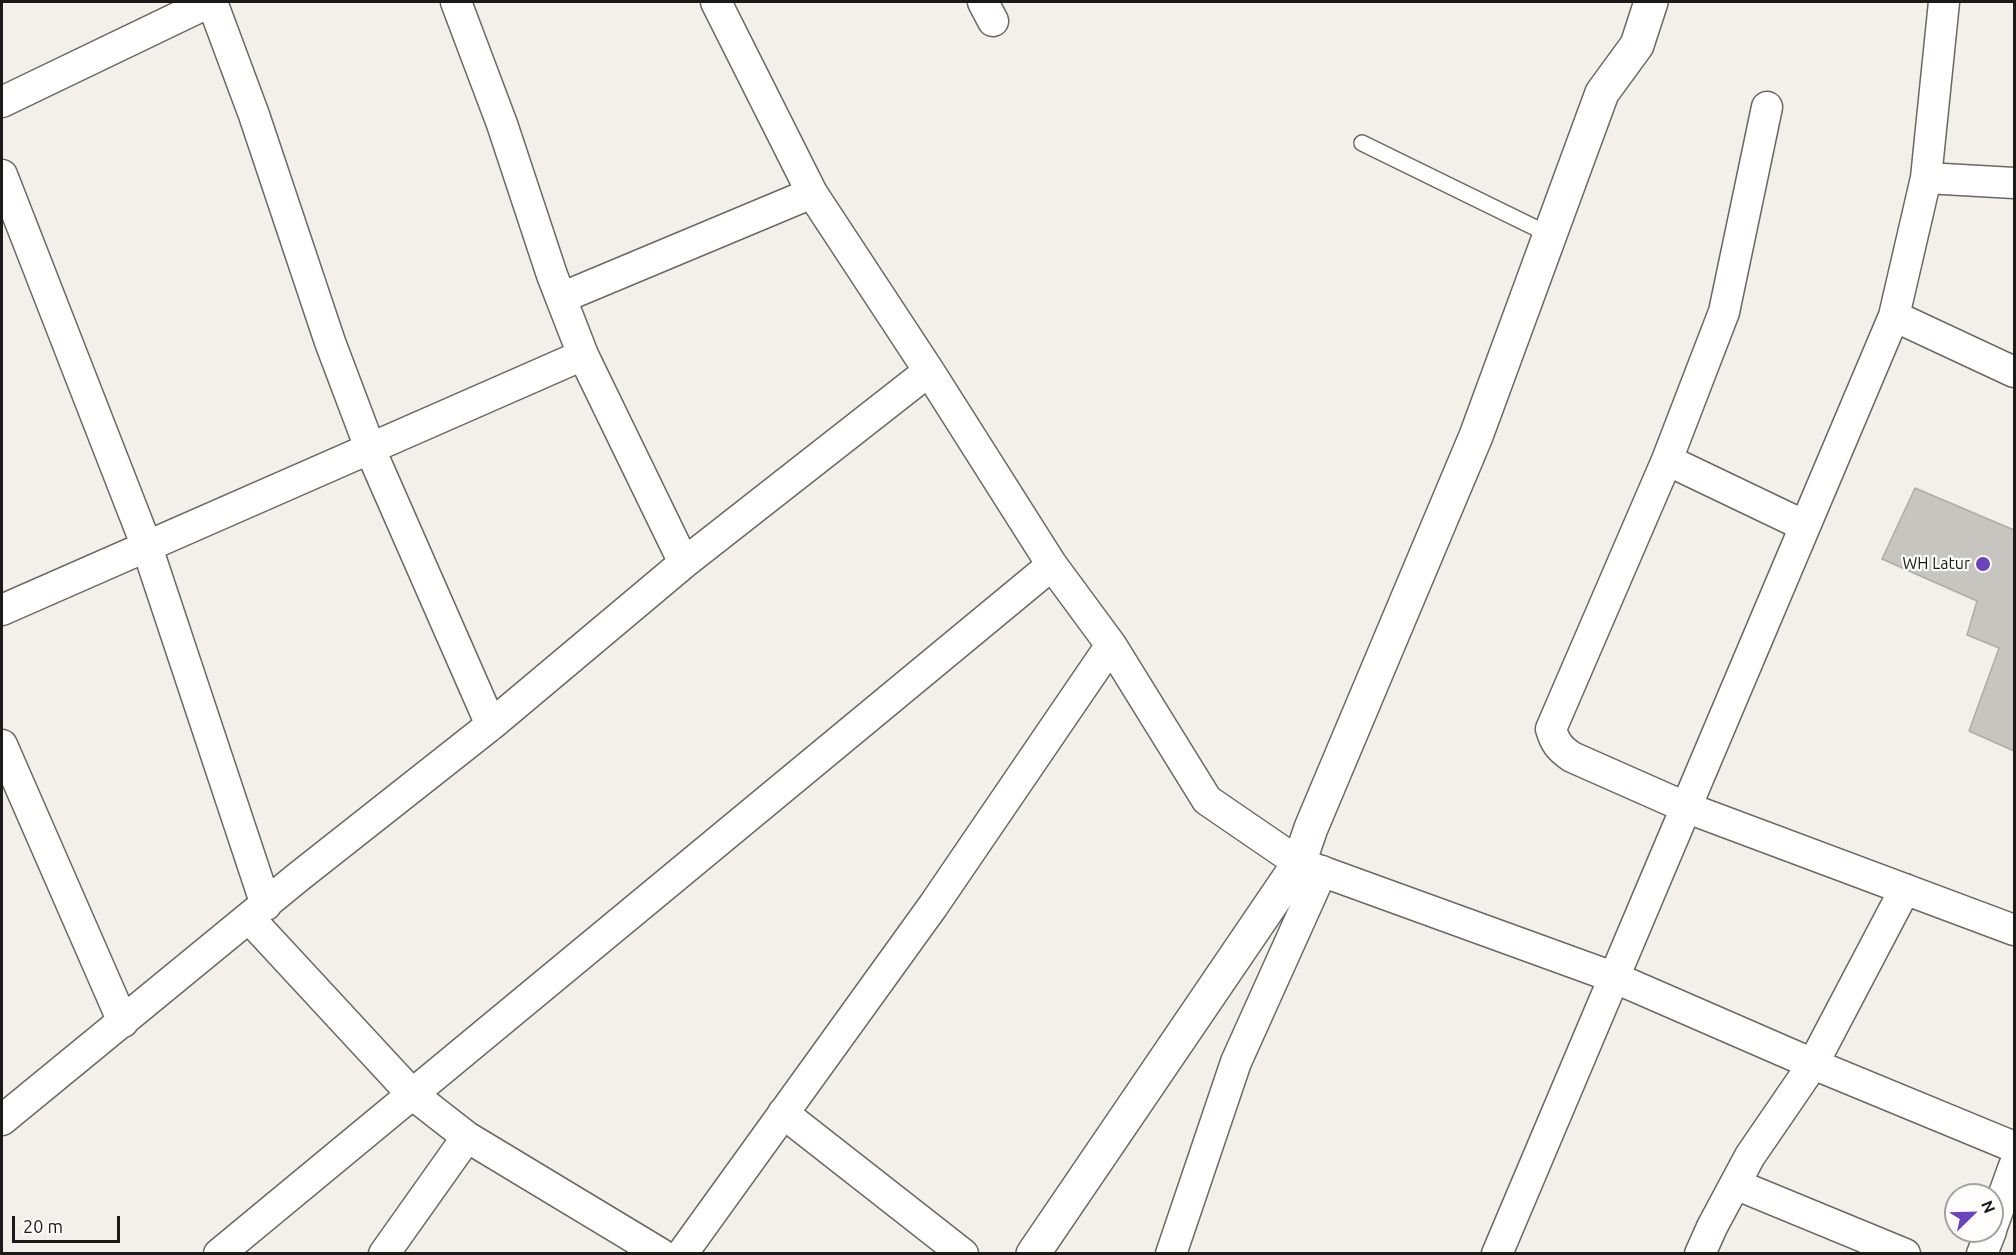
<!DOCTYPE html>
<style>
body{margin:0}
#map{position:relative;width:2016px;height:1255px;overflow:hidden;background:#f3f0ea;font-family:Ubuntu,sans-serif}
canvas{display:block}
.frame{position:absolute;inset:0;border:3px solid #1b1a18;pointer-events:none}
.north{position:absolute;left:1944px;top:1183px;width:60px;height:60px;box-sizing:border-box;background:#fffdfb;border:2px solid #a4a2a0;border-radius:50%;rotate:67deg;font-size:16px;font-weight:700;line-height:24px;text-align:center;color:#1b1a18}
.north::after{content:'';display:block;margin:auto;width:21px;height:27px;background:#6b43bb;clip-path:polygon(50% 0,100% 100%,50% 72%,0 100%)}
.scale{position:absolute;left:12px;top:1216px;width:108px;height:27px;box-sizing:border-box;border:3px solid #1b1a18;border-top:0;padding-left:8px;font-size:18px;line-height:21px;white-space:nowrap;color:#1b1a18;-webkit-text-stroke:4px #fffdfb;paint-order:stroke}
</style>
<div id="map">
<canvas width="2016" height="1255"></canvas>
<div class="frame"></div>
<div class="north">N</div>
<div class="scale">20 m</div>
</div>
<script>
const c = document.querySelector('canvas').getContext('2d');
c.lineJoin = 'round';
function paint(path, color) { c.fillStyle = color; c.fill(path, 'evenodd'); }
function stroke(path, color, width, dash) { c.strokeStyle = color; c.lineWidth = width; c.lineCap = dash ? 'butt' : 'round'; c.setLineDash(dash || []); c.stroke(path); }
function label(font, color, halo, rows, align = 'center') {
  c.font = font + ' Ubuntu,sans-serif'; c.lineWidth = 4.5; c.setLineDash([]); c.textBaseline = 'middle'; c.strokeStyle = halo; c.fillStyle = color; for (const [text, x, y, turn = 0] of rows) {
    c.save(); c.translate(x, y); c.rotate((+turn || 0) * Math.PI / 180); c.textAlign = isNaN(turn) ? turn : align; if (halo) c.strokeText(text, 0, 0); c.fillText(text, 0, 0); c.restore();
  }
}
const building = new Path2D(`
 M1915,488L2014,530V751L1969,731L1999,648L1967,635L1977,601L1882,559Z`);
paint(building, '#c7c5bf');
stroke(building, '#afaca6', 1.5);
const lane = new Path2D(`
 M1362,143L1550,235`);
const street = new Path2D(`
 M212,2L254,115L330,342L373,456L491,725
 M456,2L502,124L552,275L583,355L684,563
 M716,2L812,193L929,371L1052,565L1111,645L1207,800L1299,863L1613,977L1813,1064L1750,1156L1712,1227L1700,1254
 M983,2L993,21
 M2,102L210,2
 M1767,107L1724,312L1667,460L1551,729C1555,743 1560,749 1572,757L1685,807L2014,930
 M2,175L147,547L266,905
 M1926,178L2014,183
 M561,298L812,193
 M1894,316L2014,372
 M1667,460L1805,526
 M2,610L583,355
 M2,745L123,1022
 M1905,889L1813,1064L2014,1147
 M249,918L412,1094L467,1137L661,1254
 M783,1113L963,1254
 M2,1120L297,878L491,725L684,563L929,371
 M1735,1184L1905,1254
 M1992,1227L2014,1166
 M219,1254L1052,565
 M384,1254L467,1137
 M682,1254L933,906L1111,645
 M1171,1254L1236,1062L1322,871
 M1497,1254L1894,316L1926,178L1944,2
 M1982,1254L1991,1231`);
const secondary = new Path2D(`
 M1033,1254L1299,863L1311,828L1476,436L1602,93L1637,45L1651,2`);
stroke(lane, '#6a6863', 18);
stroke(street, '#6a6863', 33);
stroke(secondary, '#6a6863', 36);
stroke(lane, '#fff', 15);
stroke(street, '#fff', 30);
stroke(secondary, '#fff', 33);
for (const [x, y, r, color] of [
 [1983,564,8,"#6b43bb"]
]) { const dot = new Path2D(); dot.arc(x, y, r, 0, 2 * Math.PI); c.fillStyle = color; c.fill(dot); stroke(dot, '#fffdfb', 2); }
label('16px', '#1b1a18', '#fffdfb', [
 ["WH Latur",1970,564]
], 'right');
</script>
